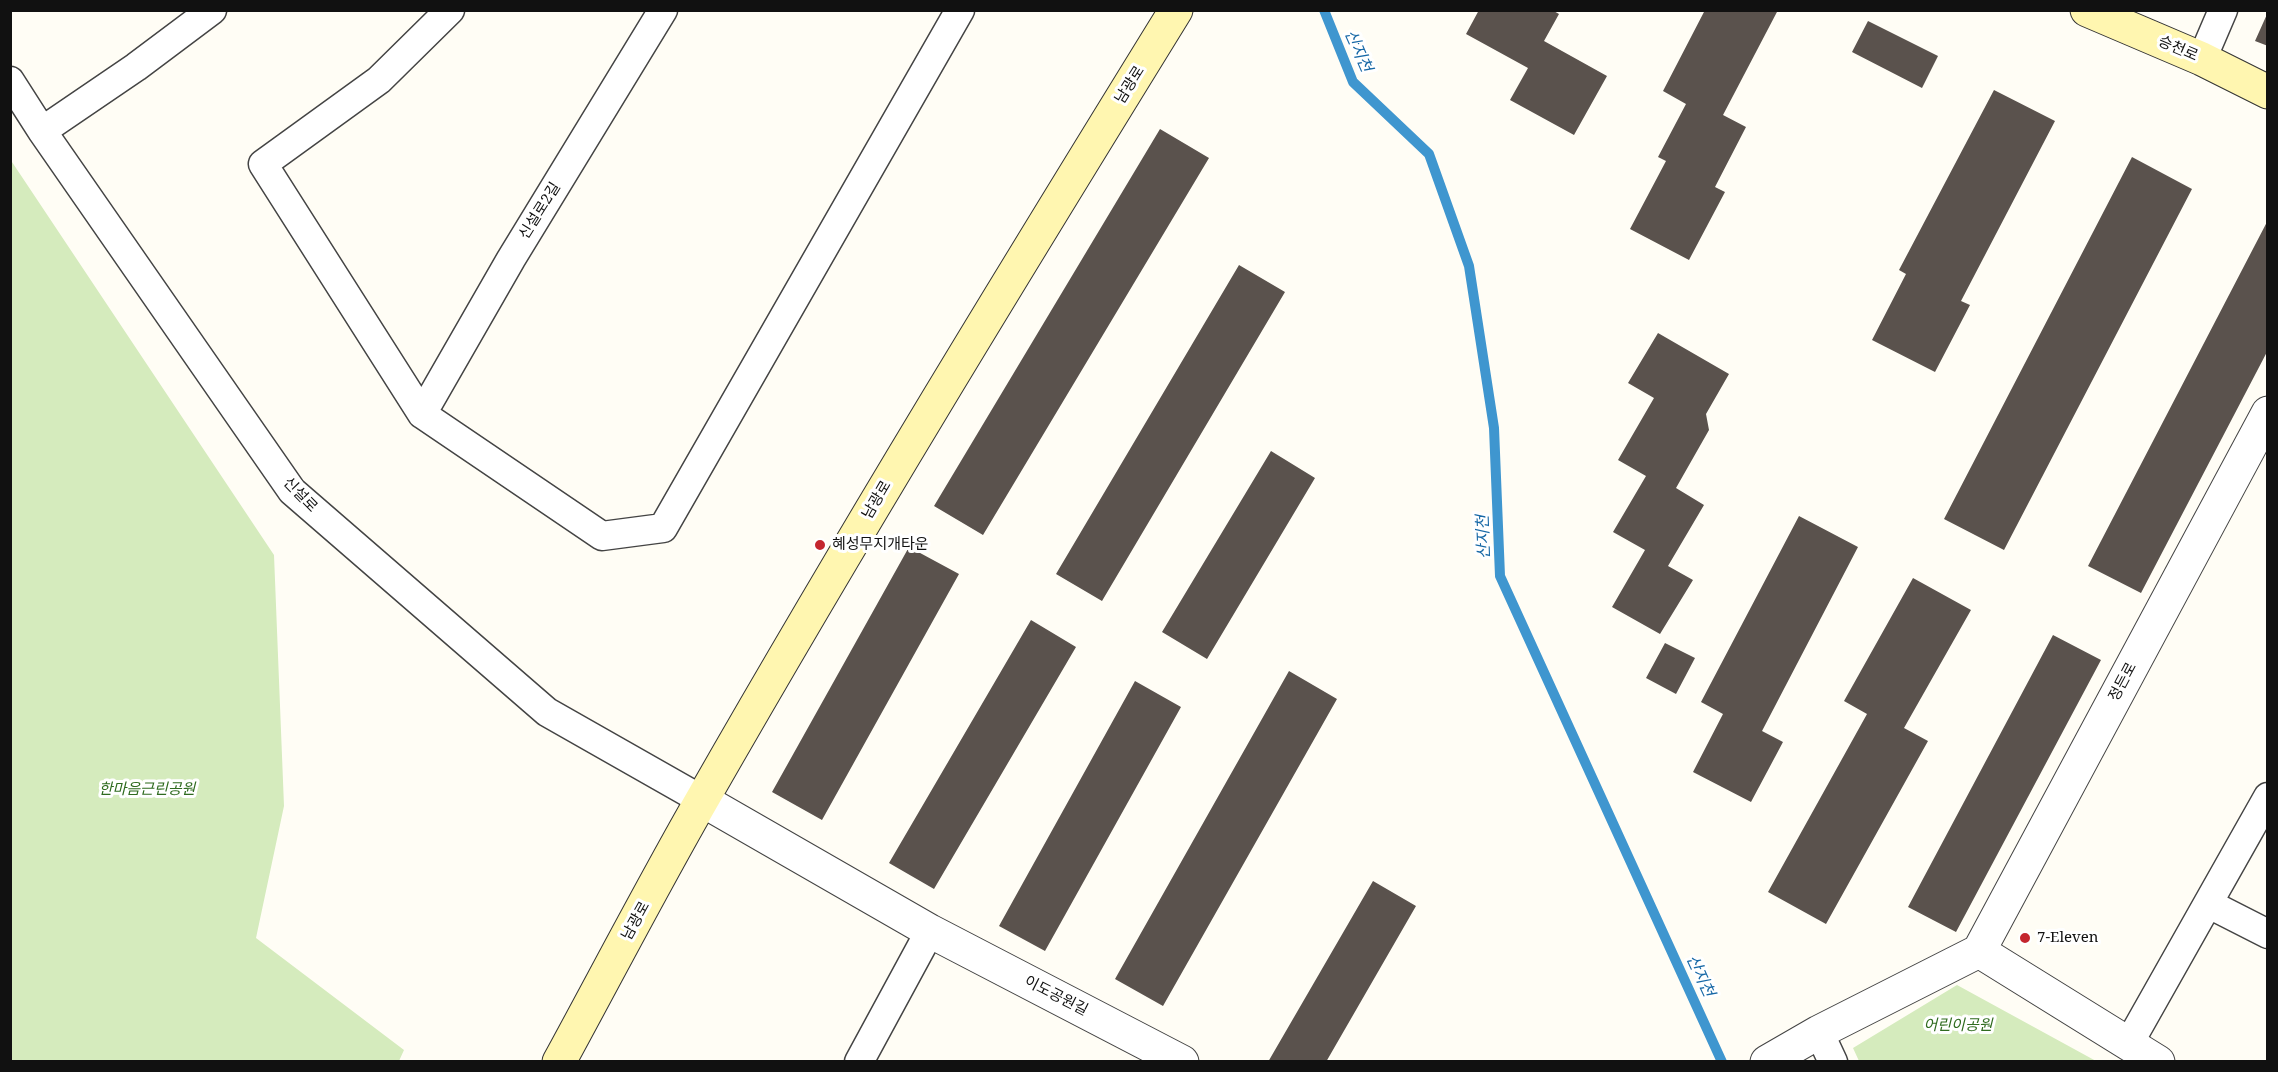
<!DOCTYPE html>
<meta charset="utf-8">
<style>
body{margin:0}
#map{position:relative;width:2278px;height:1072px;overflow:hidden;background:#fffdf5;font-family:"Noto Serif",serif}
canvas{display:block}
.frame{position:absolute;inset:0;border:12px solid #111;pointer-events:none}
</style>
<div id="map">
<canvas width="2278" height="1072"></canvas>
<div class="frame"></div>
</div>
<script>
const c = document.querySelector('canvas').getContext('2d');
c.lineJoin = 'round';
function paint(path, color) { c.fillStyle = color; c.fill(path, 'evenodd'); }
function stroke(path, color, width, dash) { c.strokeStyle = color; c.lineWidth = width; c.lineCap = dash ? 'butt' : 'round'; c.setLineDash(dash || []); c.stroke(path); }
function label(font, color, halo, rows, align = 'center') {
  c.font = font + ' "Noto Serif","Noto Sans KR",serif'; c.lineWidth = 6; c.setLineDash([]); c.textBaseline = 'middle'; c.strokeStyle = halo; c.fillStyle = color; for (const [text, x, y, turn = 0] of rows) {
    c.save(); c.translate(x, y); c.rotate((+turn || 0) * Math.PI / 180); c.textAlign = isNaN(turn) ? turn : align; if (halo) c.strokeText(text, 0, 0); c.fillText(text, 0, 0); c.restore();
  }
}
paint(new Path2D(`
 M10,159L274,555L284,806L256,938L404,1050L399,1061H11Z
 M1957,985L2096,1061H1859L1853,1048Z`), '#d5ebbd');
stroke(new Path2D(`
 M1324,10L1353,82L1429,154L1469,266L1494,428L1500,576L1722,1062`), '#3f96cf', 10);
paint(new Path2D(`
 M1479,10H1552L1559,14L1544,41L1607,76L1574,135L1510,100L1528,68L1466,34Z
 M1705,10H1778L1723,115L1746,127L1715,187L1725,192L1689,260L1630,229L1666,161L1658,157L1686,104L1663,91Z
 M2268,12V46L2255,41Z
 M1868,21L1938,56L1922,88L1852,52Z
 M1994,90L2055,121L1961,301L1970,305L1935,372L1872,340L1906,274L1899,270Z
 M1160,129L1209,158L983,535L934,506Z
 M2132,157L2192,189L2004,550L1944,519Z
 M2268,220V350L2141,593L2088,566Z
 M1239,265L1285,292L1102,601L1056,574Z
 M1658,333L1729,374L1706,414L1709,430L1676,488L1704,505L1668,566L1693,580L1660,634L1612,607L1645,550L1613,532L1646,476L1618,460L1654,398L1628,383Z
 M1271,451L1315,478L1207,659L1162,632Z
 M1799,516L1858,547L1762,731L1783,742L1751,802L1693,772L1723,714L1701,702Z
 M909,547L959,574L822,820L772,792Z
 M1913,578L1971,610L1904,728L1928,741L1826,924L1768,892L1867,714L1844,701Z
 M1031,620L1076,647L934,889L889,863Z
 M2053,635L2101,660L1956,932L1908,907Z
 M1665,643L1695,658L1676,694L1646,678Z
 M1289,671L1337,699L1163,1006L1115,979Z
 M1135,681L1181,707L1045,951L999,926Z
 M1373,881L1416,906L1326,1062H1268Z`), '#5a524d');
const minor = new Path2D(`
 M450,10L379,80L263,164L422,414L602,536L663,528L960,10
 M2202,59L2223,10
 M10,81L42,131L292,491L547,712L702,800
 M42,131L136,67L212,10
 M422,414L511,259L663,10
 M2209,904L2268,934
 M1819,1032L1833,1062
 M2128,1045L2268,797
 M859,1062L930,931`);
const tertiary = new Path2D(`
 M702,800L930,931L1182,1062
 M1979,951L2268,413
 M1767,1062L1819,1032L1979,951L2158,1062`);
const secondary = new Path2D(`
 M2087,10L2202,59L2268,92
 M559,1062C607,974 653,885 703,798C855,532 1015,271 1176,10`);
stroke(minor, '#444', 31);
stroke(tertiary, '#444', 35);
stroke(secondary, '#333', 35);
stroke(minor, '#fff', 28);
stroke(tertiary, '#fff', 33);
stroke(secondary, '#fff6b0', 33);
for (const [x, y, r, color] of [
 [820,545,6,"#c4262e"],
 [2025,938,6,"#c4262e"]
]) { const dot = new Path2D(); dot.arc(x, y, r, 0, 2 * Math.PI); c.fillStyle = color; c.fill(dot); stroke(dot, '#fff', 2); }
label('15px', '#111', '#fff', [
 ["승천로",2178,49,23],
 ["남광로",1130,85,-58],
 ["신설로2길",540,211,-58],
 ["신설로",300,495,46],
 ["남광로",877,500,-60],
 ["정든로",2123,682,-62],
 ["남광로",636,921,-61],
 ["이도공원길",1056,996,27]
]);
label('15px', '#111', '#fff', [
 ["혜성무지개타운",832,545],
 ["7-Eleven",2037,938]
], 'left');
label('italic 15px', '#2f6b1f', '#fff', [
 ["한마음근린공원",147,790],
 ["어린이공원",1958,1026]
]);
label('italic 16px', '#1768a6', '#fff', [
 ["산지천",1358,51,66],
 ["산지천",1484,537,-92],
 ["산지천",1700,976,65]
]);
</script>
